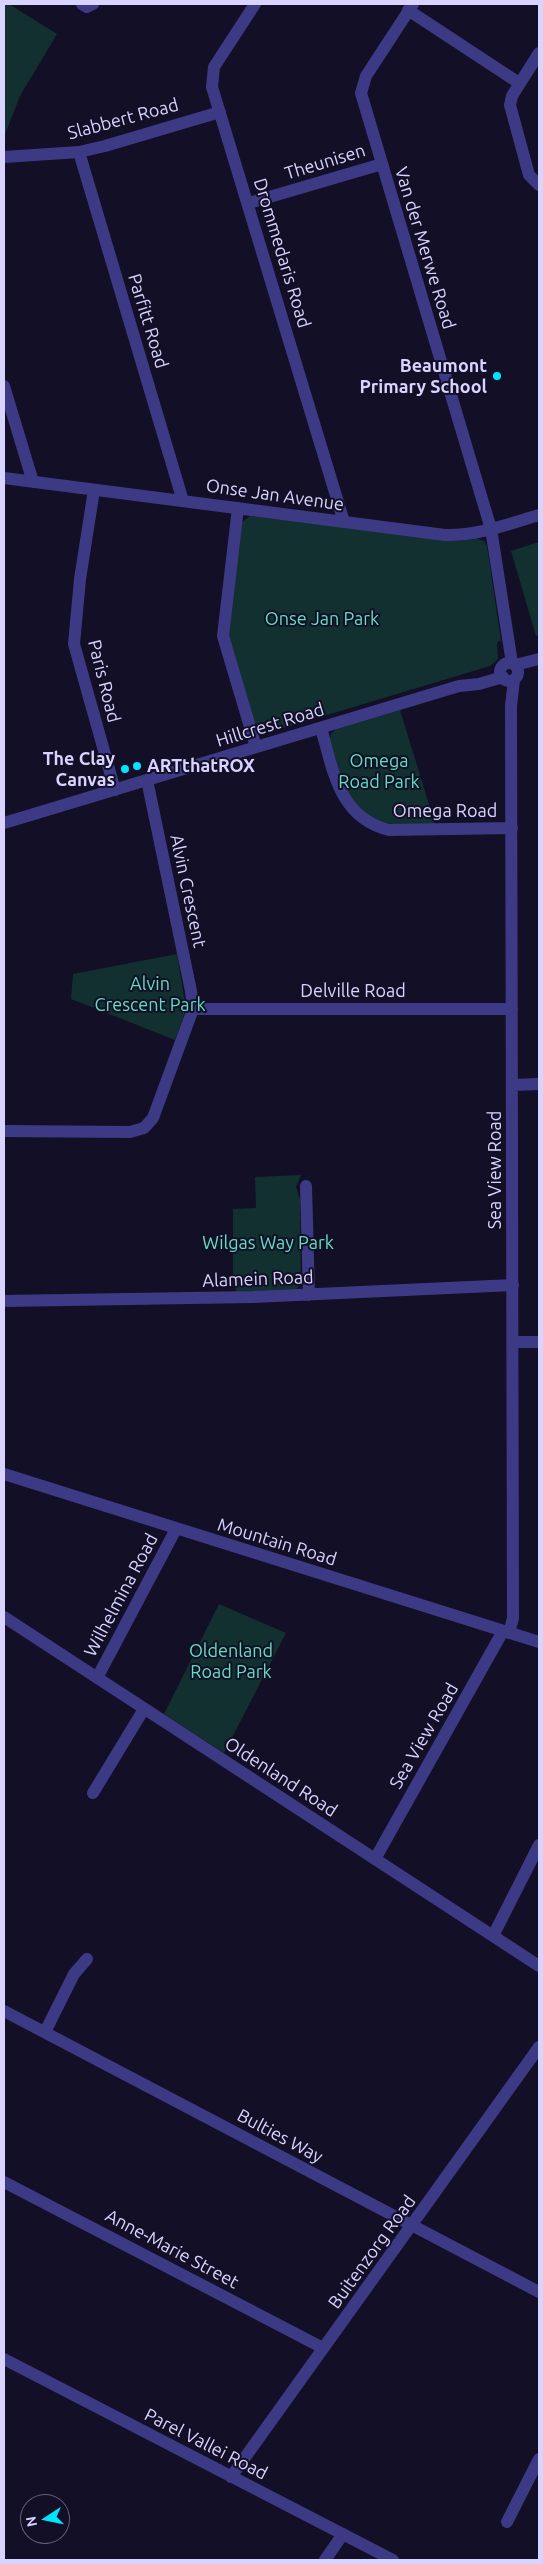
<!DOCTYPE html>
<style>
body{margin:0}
#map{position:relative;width:543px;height:2564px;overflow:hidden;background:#130f26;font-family:Ubuntu,sans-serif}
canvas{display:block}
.frame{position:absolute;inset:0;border:5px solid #d9d4ff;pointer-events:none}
.north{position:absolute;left:20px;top:2494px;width:50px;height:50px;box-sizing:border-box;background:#130f26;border:1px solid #625e7d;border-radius:50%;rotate:259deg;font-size:14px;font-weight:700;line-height:20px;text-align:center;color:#d9d4ff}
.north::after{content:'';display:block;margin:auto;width:18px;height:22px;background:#00e5ff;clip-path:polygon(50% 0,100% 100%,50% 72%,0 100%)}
</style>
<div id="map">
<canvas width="543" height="2564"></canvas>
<div class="frame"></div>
<div class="north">N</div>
</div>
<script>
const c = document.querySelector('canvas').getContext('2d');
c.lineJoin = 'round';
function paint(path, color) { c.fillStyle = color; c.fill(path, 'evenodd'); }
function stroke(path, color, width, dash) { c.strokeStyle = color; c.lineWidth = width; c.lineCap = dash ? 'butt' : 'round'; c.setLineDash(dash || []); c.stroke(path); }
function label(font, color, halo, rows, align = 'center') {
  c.font = font + ' Ubuntu,sans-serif'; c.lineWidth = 4; c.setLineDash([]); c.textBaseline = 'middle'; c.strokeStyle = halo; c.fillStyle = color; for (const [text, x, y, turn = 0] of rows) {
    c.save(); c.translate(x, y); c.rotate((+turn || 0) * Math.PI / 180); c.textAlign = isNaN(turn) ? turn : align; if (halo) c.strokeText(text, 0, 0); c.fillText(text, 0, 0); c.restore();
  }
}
paint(new Path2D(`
 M4,4H9L57,34L20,96L4,137Z
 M250,516L454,541L477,539L484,541L487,546L501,641L497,642L498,659L490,666L267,733L260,731L256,723H253L228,635L242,522Z
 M539,542V635L536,636L511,551Z
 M400,710L435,824C421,824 406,826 392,824C348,818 341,775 330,740L331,734L336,729Z
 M177,954L186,1009L175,1040L71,999L73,974Z
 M301,1175L296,1187L300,1199L301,1285L296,1289L237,1292L233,1282V1209L256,1208L255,1177Z
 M219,1604L286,1633L224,1753L164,1714Z`), '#12302f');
stroke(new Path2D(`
 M82,4L87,7L93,4
 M255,4L214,67L212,87L344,522
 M413,4L366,76L361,93L491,529L512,663
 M408,10L519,83
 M539,53L512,96L510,105L529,175L539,185
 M79,152L183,501
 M4,157L79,152L105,146L220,112
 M249,203L382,164
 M4,386L33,482
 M4,478L445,535C477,536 508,524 539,515
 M94,490L80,579L74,644L115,790
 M238,508L223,636L256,747
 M500 672a9 9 0 1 1 18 0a9 9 0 1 1-18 0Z
 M515,665L539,659
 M321,728C333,770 339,818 389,830L512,828
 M4,823L459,686L479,684L503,677
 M193,1009H512
 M512,1085L539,1084
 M4,1131L130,1132L144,1128L153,1118L193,1009L191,991L147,780
 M306,1186L309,1295
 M4,1301L253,1297L513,1285
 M513,1342H539
 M4,1474L539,1642
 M4,1617L539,1966
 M509,1633L513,1618L511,706L514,680
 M97,1678L176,1529
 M93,1793L144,1709
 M375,1859L503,1631
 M493,1936L539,1845
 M4,2011L539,2292
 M45,2032L74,1974L87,1959
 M4,2182L323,2348
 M4,2359L393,2560
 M231,2477L539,2047
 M507,2522L539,2459
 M325,2560L343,2534`), '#3d3a85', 12);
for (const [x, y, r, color] of [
 [497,376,5,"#00e5ff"],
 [137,766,5,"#00e5ff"],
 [125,769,5,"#00e5ff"]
]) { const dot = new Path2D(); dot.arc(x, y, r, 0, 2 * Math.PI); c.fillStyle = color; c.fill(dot); stroke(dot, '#130f26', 2); }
label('18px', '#d9d4ff', '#130f26', [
 ["Slabbert Road",123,119,-15],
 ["Theunisen",325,162,-17],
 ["Van der Merwe Road",425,248,73],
 ["Drommedaris Road",282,253,73],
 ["Parfitt Road",148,321,73],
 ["Onse Jan Avenue",275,495,8],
 ["Paris Road",104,681,76],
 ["Hillcrest Road",270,725,-17],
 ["Omega Road",445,811],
 ["Alvin Crescent",188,891,78],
 ["Delville Road",353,991],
 ["Sea View Road",495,1170,-90],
 ["Alamein Road",258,1279,-2],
 ["Mountain Road",277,1542,17],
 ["Wilhelmina Road",121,1595,-62],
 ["Sea View Road",424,1736,-60],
 ["Oldenland Road",281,1777,33],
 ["Bulties Way",280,2136,28],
 ["Anne-Marie Street",172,2249,28],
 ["Buitenzorg Road",372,2252,-54],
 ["Parel Vallei Road",206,2444,27]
]);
label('bold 18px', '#d9d4ff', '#130f26', [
 ["Beaumont",487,366],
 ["Primary School",487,387],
 ["The Clay",115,759],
 ["Canvas",115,780],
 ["ARTthatROX",147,766,"left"]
], 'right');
label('18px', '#5fe0c0', '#130f26', [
 ["Onse Jan Park",322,619],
 ["Omega",379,761],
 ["Road Park",379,782],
 ["Alvin",150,984],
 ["Crescent Park",150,1005],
 ["Wilgas Way Park",268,1243],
 ["Oldenland",231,1651],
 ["Road Park",231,1672]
]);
</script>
